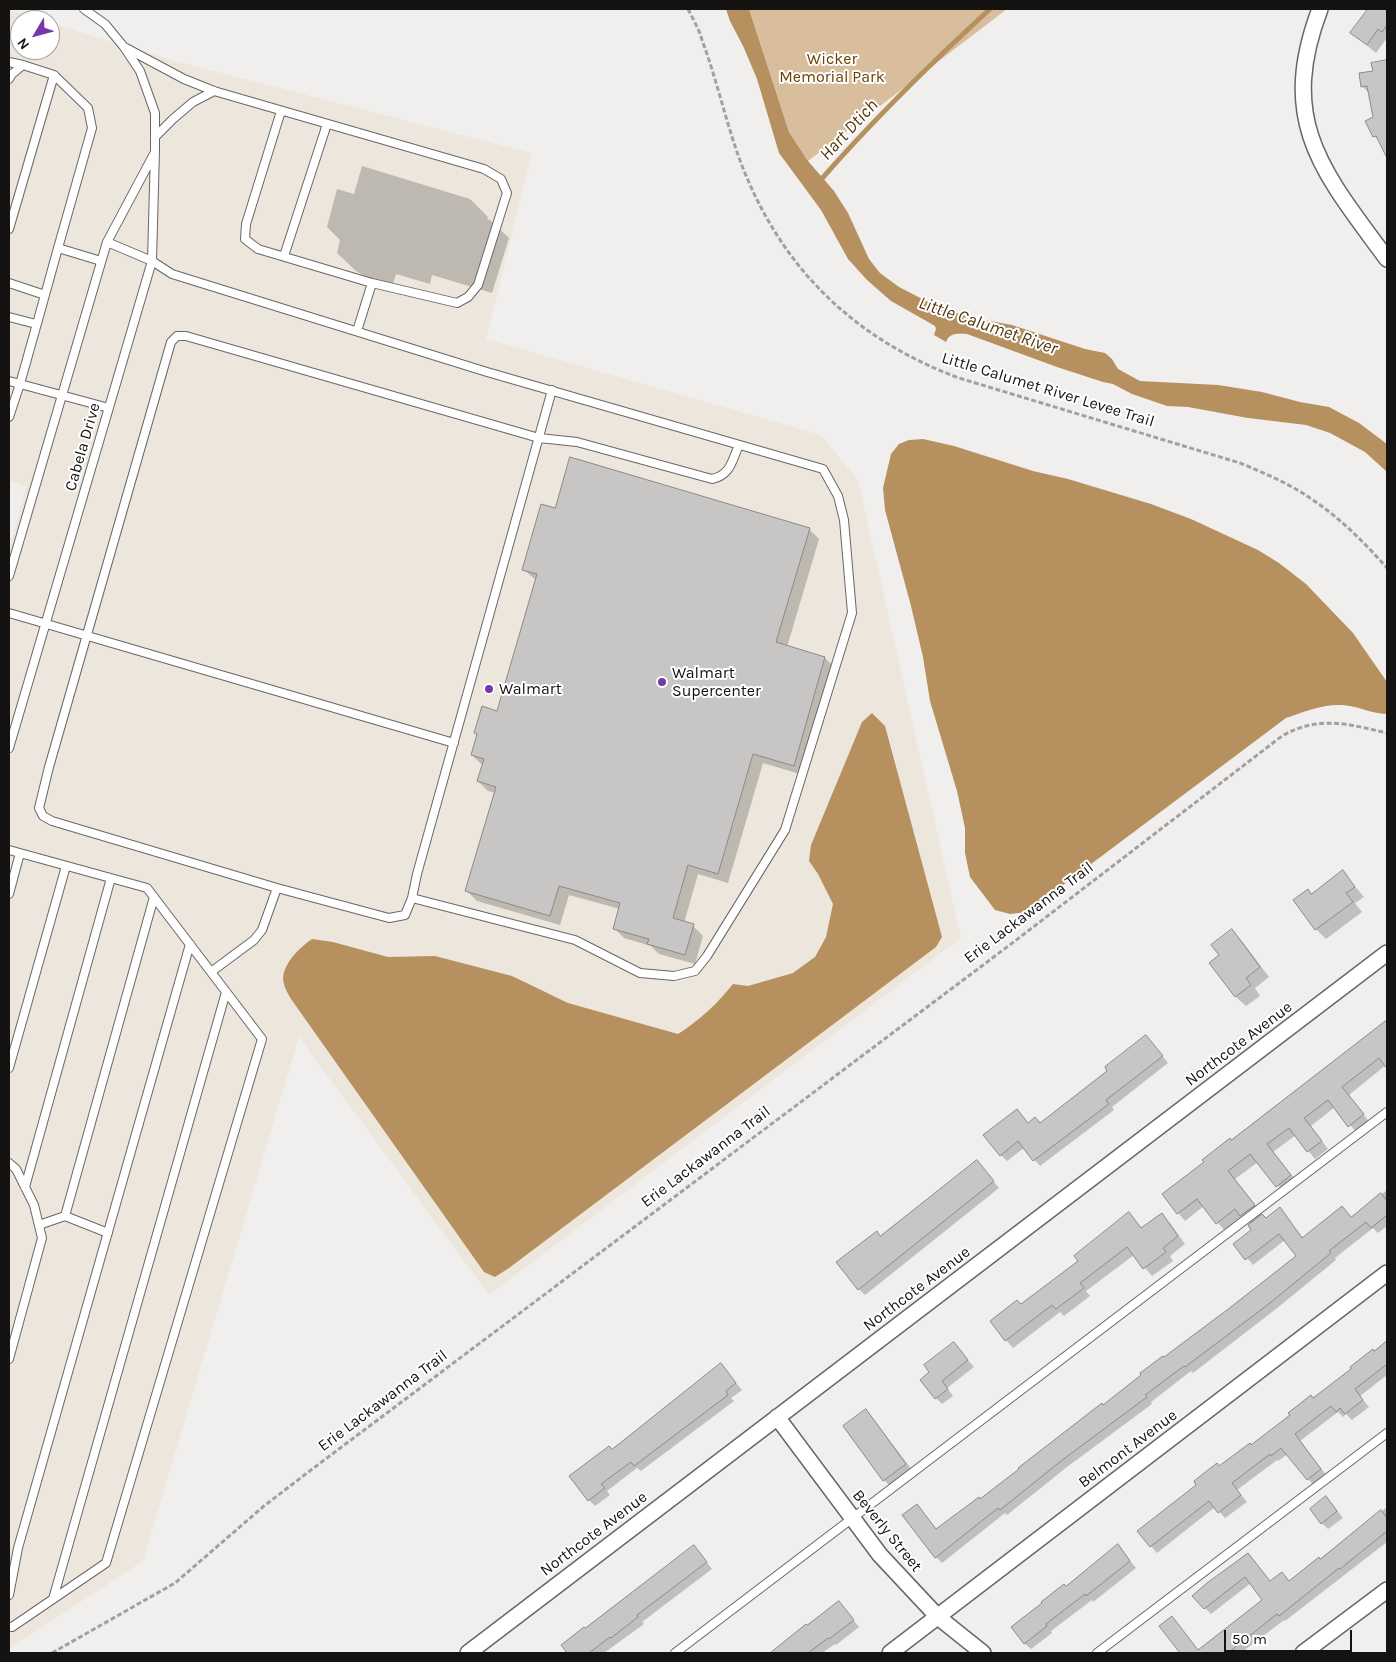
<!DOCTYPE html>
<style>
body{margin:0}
#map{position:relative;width:1396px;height:1662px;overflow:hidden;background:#f1efed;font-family:Karla,sans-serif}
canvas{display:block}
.frame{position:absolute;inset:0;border:10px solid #141312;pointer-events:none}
.north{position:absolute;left:10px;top:10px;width:50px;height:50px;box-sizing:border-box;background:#fff;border:1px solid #a1a1a0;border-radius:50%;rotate:233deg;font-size:14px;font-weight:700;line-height:20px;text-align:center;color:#141312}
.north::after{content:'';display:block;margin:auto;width:18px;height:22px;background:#7736aa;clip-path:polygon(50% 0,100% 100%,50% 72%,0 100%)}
.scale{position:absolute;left:1224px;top:1630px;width:128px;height:22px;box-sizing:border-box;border:2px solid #141312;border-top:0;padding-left:6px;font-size:15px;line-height:18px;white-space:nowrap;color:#141312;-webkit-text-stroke:4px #fff;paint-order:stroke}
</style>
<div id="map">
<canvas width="1396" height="1662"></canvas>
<div class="frame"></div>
<div class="north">N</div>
<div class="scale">50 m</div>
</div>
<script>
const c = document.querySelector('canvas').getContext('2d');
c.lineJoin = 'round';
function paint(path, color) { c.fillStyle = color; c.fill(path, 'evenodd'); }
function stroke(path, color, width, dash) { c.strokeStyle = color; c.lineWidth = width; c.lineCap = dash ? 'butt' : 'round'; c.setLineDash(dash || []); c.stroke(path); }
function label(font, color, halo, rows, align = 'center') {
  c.font = font + ' Karla,sans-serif'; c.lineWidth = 4; c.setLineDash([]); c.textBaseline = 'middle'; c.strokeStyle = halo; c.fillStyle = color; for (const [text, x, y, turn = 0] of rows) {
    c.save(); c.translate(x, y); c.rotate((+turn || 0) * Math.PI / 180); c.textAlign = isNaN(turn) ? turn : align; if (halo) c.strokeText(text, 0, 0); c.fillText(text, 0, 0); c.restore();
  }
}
paint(new Path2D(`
 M9,10L41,20H20V50H50V23L175,61L532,153L486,339L821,435L858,480L961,938L489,1295L299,1037L143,1561L9,1649V551L26,487L9,480Z`), '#ede6dd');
paint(new Path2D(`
 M749,9H1007L808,161L789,132Z`), '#d9be9d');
paint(new Path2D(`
 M726,9H749L789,132L808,161L834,191L848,213L869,259L880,273L899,287L930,303L968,317L1012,325L1085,349L1105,353L1112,359L1118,369L1140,381L1218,385L1262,392L1300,402L1329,407L1359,423L1387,444V472L1365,452L1330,433L1306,425L1248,418L1188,407L1167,406L1132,394L1113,384L1103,382L1057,367L967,334C958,334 950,332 946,342L934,335L936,329L935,326L891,301L867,280L848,259L821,210L779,153L757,79L744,48L730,21Z
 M923,439L954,446L1033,471L1068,479L1151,504L1191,519L1258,550L1279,563L1306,584L1353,633L1387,682V714C1371,714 1356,705 1341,705C1323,704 1303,712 1286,718L1027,912L1010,914L995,910L970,877L965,853V828L957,791L930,701L923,657L911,606L885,510L883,488L891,454L899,444L909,440Z
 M872,713L885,726L942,937L936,947L509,1268L495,1277L484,1272L291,999C289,995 285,989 284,984C279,967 299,948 312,939L333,942L388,957L435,956L512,976L568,1003L678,1034C700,1020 717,1004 733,984L748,986L793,973L815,957L826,937L833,904L818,874L809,861L811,845L862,722Z`), '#b79060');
paint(new Path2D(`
 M1370,9H1387V38L1376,53L1352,33Z
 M1387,61V155L1381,143L1374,136V117L1370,94L1362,86L1374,72L1372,64Z
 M362,166L470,199L488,217L487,219L490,220L509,238L492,293L432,275L430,284L396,274L392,287L376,283L356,271L337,253L340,240L327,227L337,189L354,194Z
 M556,510L809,529L819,539L787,647L825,658L835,668L803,775L763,763L728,883L698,874L684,923L693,926L703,936L695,964L659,954L651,946L624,938L614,928L620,909L569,895L560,925L477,901L467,891L495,793L488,791L478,781L483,766L472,755L478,735L476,733L498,712L536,580L524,570Z
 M1343,872L1364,897L1355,903L1362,912L1326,939L1316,929L1312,895Z
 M1232,931L1242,941L1269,977L1255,988L1260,996L1246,1006L1236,997L1211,963L1221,956Z
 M1387,1021V1066L1386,1065L1349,1095L1370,1123L1357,1133L1335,1107L1311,1126L1328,1149L1315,1159L1296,1135L1273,1152L1298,1183L1285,1193L1258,1162L1235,1179L1266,1219L1280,1209L1303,1238L1351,1218L1387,1190V1226L1378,1233L1373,1228L1335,1258L1336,1260L1276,1309L1193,1373L1191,1371L1151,1402L1152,1404L1067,1467L1007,1515L1005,1513L942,1563L936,1557L917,1505L937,1530L980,1500L1297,1256L1285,1240L1253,1265L1235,1244L1253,1230L1250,1224L1242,1216L1224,1230L1204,1206L1185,1221L1163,1195Z
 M1152,1043L1168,1063L1112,1107L1114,1110L1040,1166L1024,1148L1007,1161L1001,1155L1028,1124H1040Z
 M977,1162L999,1188L865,1295L859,1289L876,1232L881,1237Z
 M1129,1214L1142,1229L1162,1215L1170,1223L1185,1244L1170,1256L1173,1261L1152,1276L1134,1255L1086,1291L1090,1296L1064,1316L1060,1312L1013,1348L1006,1340L1021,1305L1079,1261Z
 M1387,1342V1375L1360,1396L1369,1407L1352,1420L1346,1414L1343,1417L1338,1412L1300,1441L1327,1476L1314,1486L1288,1454L1278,1461L1277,1460L1237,1490L1247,1502L1225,1518L1215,1507L1157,1553L1151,1546L1220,1468L1251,1446Z
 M954,1344L974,1367L947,1388L953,1396L942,1404L936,1398L931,1373Z
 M721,1365L742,1390L731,1398L734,1401L641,1471L637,1468L607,1491L610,1495L595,1506L589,1500L612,1450Z
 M866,1411L875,1421L915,1474L894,1490L884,1480Z
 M1332,1504L1343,1518L1328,1529L1322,1523Z
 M1387,1507V1542L1285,1621L1284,1620L1241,1653H1182L1161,1626L1199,1651L1264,1600L1251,1583L1211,1614L1205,1608L1247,1554L1270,1582H1290L1321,1560Z
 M1118,1546L1136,1568L1093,1602L1092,1600L1051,1631L1052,1633L1031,1649L1024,1643L1066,1587Z
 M700,1553L712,1569L642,1622L644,1624L604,1653H569L562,1645Z
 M839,1603L859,1627L836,1645L835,1644L822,1653H771Z`), '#0003');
stroke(new Path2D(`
 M818,183C872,121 930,64 990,9`), '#b79060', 5);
const building = new Path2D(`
 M1368,9H1387V25L1382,32L1378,29L1367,45L1350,33Z
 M1387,60V158L1376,136L1373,137L1365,121L1373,117L1367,86L1361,87L1359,73L1373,71L1371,63Z
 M570,457L810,528L776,642L825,657L794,766L753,754L718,874L688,865L673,918L694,924L685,955L647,944L649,939L613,929L620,903L559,886L550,916L465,891L496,787L477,781L484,759L471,755L477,734L474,733L482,706L497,711L537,574L522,570L541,504L555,508Z
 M1343,870L1355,887L1346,893L1353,902L1315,930L1293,900L1308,889L1311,894Z
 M1232,929L1260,967L1246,978L1251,985L1235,997L1209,963L1219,955L1211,945Z
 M1387,1020V1069L1379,1058L1342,1087L1364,1114L1348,1127L1328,1100L1304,1118L1322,1141L1307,1152L1289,1128L1267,1144L1291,1175L1276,1187L1250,1154L1228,1171L1255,1205L1240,1216L1235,1209L1216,1224L1197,1199L1177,1214L1162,1194L1204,1162L1202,1160L1230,1138L1231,1140Z
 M1146,1035L1163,1056L1106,1100L1109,1104L1033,1161L1018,1141L1000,1156L983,1135L1017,1109L1028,1123L1035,1117L1040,1123L1107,1071L1105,1067Z
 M977,1160L994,1181L858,1290L836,1262L877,1231L880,1236Z
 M1381,1193L1387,1201V1215L1371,1228L1366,1222L1329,1251L1331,1253L1270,1303L1185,1367L1184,1366L1145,1395L1147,1397L1061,1461L1000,1510L998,1508L935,1558L902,1515L917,1504L936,1529L979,1497L980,1499L1019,1469L1018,1468L1102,1403L1103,1405L1141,1375L1140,1373L1163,1356L1164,1357L1227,1310L1296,1256L1279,1234L1245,1260L1233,1244L1251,1230L1248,1225L1262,1214L1266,1218L1280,1207L1302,1238L1342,1206L1351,1217Z
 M1129,1212L1141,1228L1162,1213L1178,1236L1163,1248L1166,1252L1143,1269L1127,1247L1080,1283L1084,1288L1056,1309L1052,1305L1005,1341L990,1321L1017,1300L1021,1304L1078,1261L1074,1256Z
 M1387,1341V1364L1355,1389L1363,1400L1345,1414L1340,1408L1336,1412L1331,1406L1295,1434L1321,1469L1307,1480L1281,1448L1271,1456L1270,1454L1232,1483L1241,1495L1218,1513L1209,1501L1150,1547L1137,1531L1196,1485L1194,1481L1217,1463L1219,1466L1250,1443L1251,1445L1290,1415L1288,1413L1311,1395L1313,1398L1351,1369L1350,1367L1373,1349L1374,1351Z
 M954,1342L968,1360L942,1381L948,1389L935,1399L920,1380L929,1372L924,1365Z
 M721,1363L736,1383L726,1391L728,1395L634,1466L631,1462L601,1484L605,1488L588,1501L569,1476L609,1446L612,1449Z
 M866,1409L906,1464L883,1481L843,1426Z
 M1326,1496L1337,1511L1321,1524L1310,1509Z
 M1381,1510L1387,1518V1531L1340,1569L1339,1568L1279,1616L1277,1614L1228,1653H1180L1159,1626L1172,1616L1198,1650L1262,1600L1245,1577L1204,1609L1192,1596L1207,1583L1248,1553L1270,1581L1282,1572L1289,1581L1319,1557L1320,1559Z
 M1118,1544L1130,1561L1086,1596L1085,1594L1046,1624L1047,1626L1024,1644L1011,1627L1042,1603L1041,1602L1064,1584L1066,1586Z
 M694,1545L707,1562L637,1615L638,1617L611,1638L610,1637L589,1653H567L561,1645L584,1627L585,1628Z
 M839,1601L854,1620L829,1639L828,1638L808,1653H770L806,1624L807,1625Z`);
paint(building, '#c8c6c4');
stroke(building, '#8c8a88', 1);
const service = new Path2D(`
 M126,48L184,79L214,91L484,169L501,179L507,193L478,285L468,297L457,303L372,283L357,331
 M9,62L23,65
 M9,79L12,74L23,65L54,75
 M281,111L246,224L245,239L258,249L372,283
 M155,137L173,119L193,102L214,91
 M9,229L54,75L88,108L92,128L58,248
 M107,242L152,261L172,274L487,372L823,469L838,496L844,520L852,613L785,830L707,956L695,971L674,976L640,973L575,940L412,898
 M284,256L327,124
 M9,283L45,295L58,248L101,261
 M9,317L36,324
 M9,381L109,408
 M552,390C507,551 462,712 417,874L412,898L405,915L389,918L277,888L52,821L43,816L39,808L49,767L171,342L177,336H186L539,438L577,442L712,479C731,475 732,460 739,445
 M9,417L20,384L45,295
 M9,576L107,242L155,152
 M9,613L454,743
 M9,748L152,261L155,150V113L140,71L124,47L105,24L84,9
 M9,850L147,888L262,1039L106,1563L12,1627H9
 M9,894L20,853
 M211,972L254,940L262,930L277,888
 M9,1068L66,866
 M9,1163L16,1169L34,1205L42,1238L9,1359
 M25,1187L111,878
 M65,1216L154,897
 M39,1225L65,1216L108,1233
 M9,1595L18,1548L190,944
 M53,1599L226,992
 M675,1653L1387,1112
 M1097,1653L1387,1433`);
const minor = new Path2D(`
 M1320,9C1277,122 1323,172 1387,259
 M777,1417L880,1555L938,1617L983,1653
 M468,1653L1387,953
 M890,1653L1387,1273
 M1303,1653L1387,1590`);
stroke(service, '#696765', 10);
stroke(minor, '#696765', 18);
stroke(new Path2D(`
 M688,9C693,19 699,29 702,40C717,80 726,123 741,163C781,268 854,339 959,378L1240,463C1264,473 1288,483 1310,498C1339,517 1364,542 1387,568
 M52,1653L175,1583L264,1506L307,1473L1015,941L1282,736C1319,715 1348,724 1387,733`), '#a2a19f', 3, [5, 2.5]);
stroke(service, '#fff', 8);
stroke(minor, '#fff', 15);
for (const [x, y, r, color] of [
 [662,682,5,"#7736aa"],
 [489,689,5,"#7736aa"]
]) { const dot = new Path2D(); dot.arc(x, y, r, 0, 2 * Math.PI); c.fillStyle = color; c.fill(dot); stroke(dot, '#fff', 2); }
label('16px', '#684201', '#fff', [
 ["Wicker",832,59],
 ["Memorial Park",832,77]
]);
label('16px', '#141312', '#fff', [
 ["Little Calumet River Levee Trail",1048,390,17],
 ["Cabela Drive",83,447,-74],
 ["Erie Lackawanna Trail",1029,913,-37],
 ["Northcote Avenue",1239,1044,-37],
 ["Erie Lackawanna Trail",706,1157,-37],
 ["Northcote Avenue",917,1289,-37],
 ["Erie Lackawanna Trail",383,1401,-37],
 ["Belmont Avenue",1128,1449,-37],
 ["Beverly Street",887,1531,51],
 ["Northcote Avenue",594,1534,-37]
]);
label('16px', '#141312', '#fff', [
 ["Walmart",672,673],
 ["Supercenter",672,691],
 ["Walmart",499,689]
], 'left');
label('italic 18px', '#533710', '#fff', [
 ["Hart Dtich",849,130,-47],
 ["Little Calumet River",988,326,19]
]);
</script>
